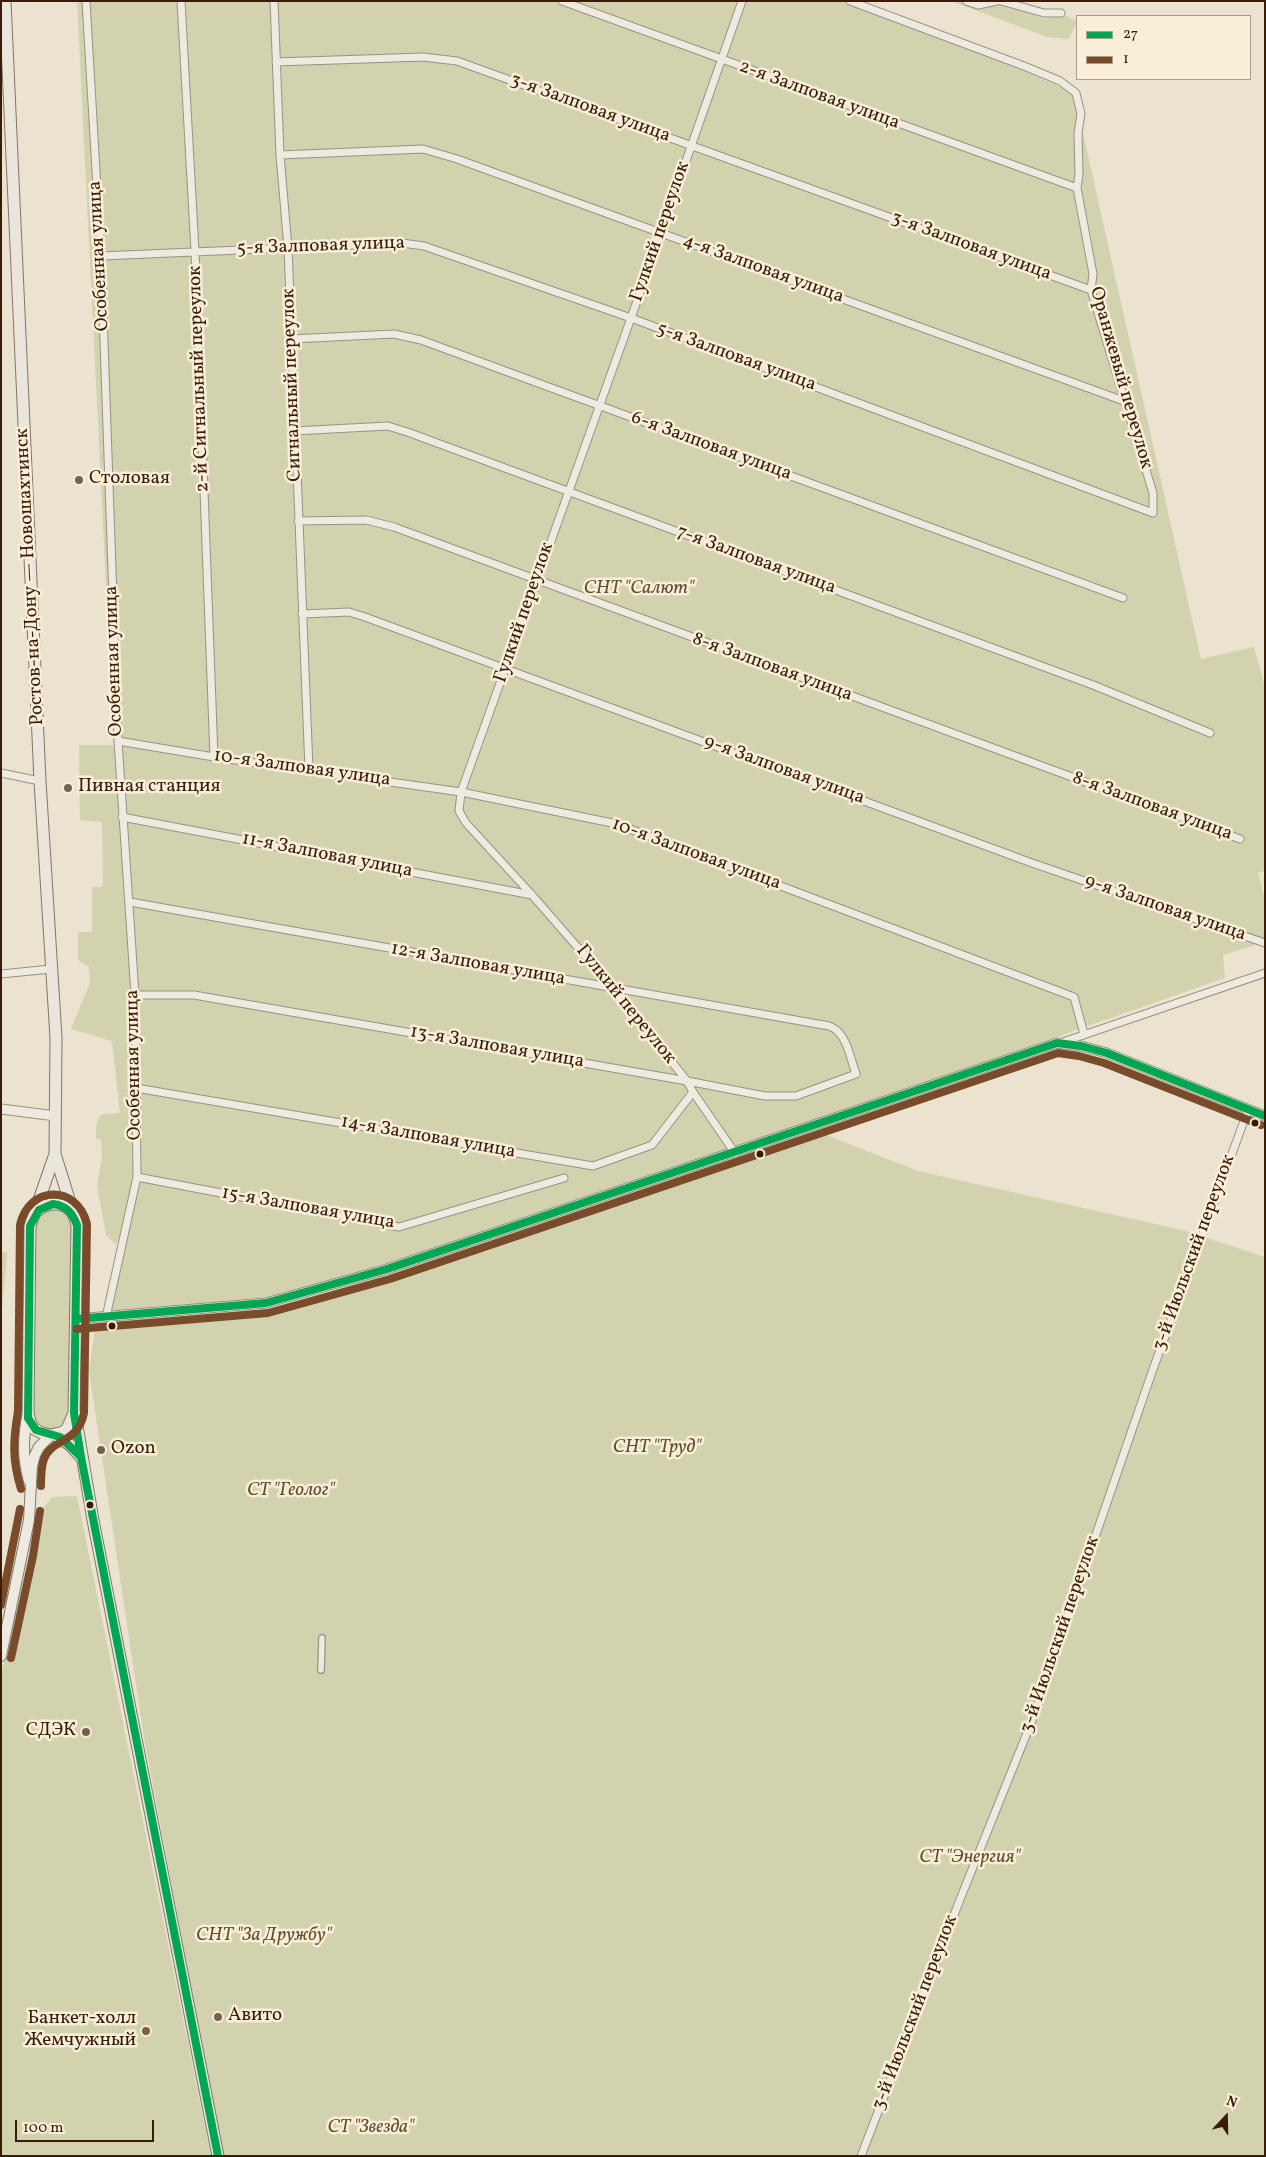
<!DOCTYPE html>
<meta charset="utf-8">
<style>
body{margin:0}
#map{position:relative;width:1266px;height:2157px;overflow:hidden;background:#ebe2d0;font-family:Vollkorn,serif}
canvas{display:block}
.frame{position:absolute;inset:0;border:2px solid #391c07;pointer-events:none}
.legend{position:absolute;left:1076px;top:15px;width:175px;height:65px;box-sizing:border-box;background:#f9efd9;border:1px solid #ac9b85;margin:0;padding:6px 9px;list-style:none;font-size:15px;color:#391c07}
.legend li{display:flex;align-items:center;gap:10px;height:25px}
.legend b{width:25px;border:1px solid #ac9b85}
.north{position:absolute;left:1201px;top:2092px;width:50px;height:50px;-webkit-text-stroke:4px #f9efd9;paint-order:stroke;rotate:21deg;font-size:14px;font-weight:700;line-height:20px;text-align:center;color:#391c07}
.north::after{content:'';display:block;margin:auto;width:18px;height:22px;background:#391c07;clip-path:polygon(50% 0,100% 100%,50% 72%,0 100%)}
.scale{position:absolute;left:15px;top:2120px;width:139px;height:22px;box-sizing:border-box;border:2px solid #391c07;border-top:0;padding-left:6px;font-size:15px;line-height:18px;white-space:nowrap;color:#391c07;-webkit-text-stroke:4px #f9efd9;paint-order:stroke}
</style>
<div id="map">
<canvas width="1266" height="2157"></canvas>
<div class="frame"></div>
<ul class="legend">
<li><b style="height:6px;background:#00a651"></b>27</li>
<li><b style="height:6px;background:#7a4b2a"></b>1</li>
</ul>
<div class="north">N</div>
<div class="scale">100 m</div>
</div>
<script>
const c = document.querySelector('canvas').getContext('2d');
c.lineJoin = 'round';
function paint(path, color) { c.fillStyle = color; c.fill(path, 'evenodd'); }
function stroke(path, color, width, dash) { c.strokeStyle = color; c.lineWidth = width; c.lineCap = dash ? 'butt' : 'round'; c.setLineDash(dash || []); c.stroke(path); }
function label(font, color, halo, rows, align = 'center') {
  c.font = font + ' Vollkorn,serif'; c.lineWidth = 5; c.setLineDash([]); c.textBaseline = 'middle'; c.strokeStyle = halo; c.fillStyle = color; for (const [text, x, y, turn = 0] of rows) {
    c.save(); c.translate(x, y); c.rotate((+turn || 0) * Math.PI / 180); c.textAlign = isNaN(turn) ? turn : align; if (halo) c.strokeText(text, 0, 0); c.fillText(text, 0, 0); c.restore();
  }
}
paint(new Path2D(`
 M77,1H862L1074,93L1201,659L1254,647L1265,687V871L1258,873L1265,900V942L1223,955L1225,978L808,1124L406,1258L252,1302L104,1313L122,1230L116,1245L106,1235L97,1186L102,1157L101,1139H96C96,1129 95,1121 102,1114L120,1113L112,1041L71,1029L90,983L89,967L78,960V932H92V887H102L103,882L102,822L80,820L79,745H114Z
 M951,1H996L1045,19L1061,13L1077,21L1069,39L1047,37Z
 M816,1131L918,1171L1186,1231L1265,1257V2156H223L144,1738L89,1371L95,1329L126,1328L127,1323L250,1313L306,1300L596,1201Z
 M53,1209L67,1215L71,1226L68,1413L63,1424L51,1429L39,1425L33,1414L36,1226L41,1215Z
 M1,1252L7,1253L1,1320Z
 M77,1496L211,2156H1V1675L38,1515L52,1497Z`), '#d2d2af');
const pedestrian = new Path2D(`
 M321,1670L322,1638`);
const minor = new Path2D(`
 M86,1L101,256L118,741L135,995L137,1177L106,1317
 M181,1L195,251L214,757
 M274,1L280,155L288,248L309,769
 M562,1L1077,188
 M966,1L978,5L997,1
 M1001,1L1044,13H1061
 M276,62L423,57L457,61L1091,290
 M280,155L423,149L457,159L1124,401
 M101,256L402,243L424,246L631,318L1153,513V493L1091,290L1093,274L1077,188L1079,174L1078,133L1081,114L1076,93L1060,81L1024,66L850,1
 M291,339L394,334L421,340L1123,598
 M294,431L388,426L410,433L1093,685L1210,733
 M298,521L366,520L394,527L1240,839
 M302,614L349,612L365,617L1032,863L1265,943
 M118,741L214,757L461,792L617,824L1074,997L1084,1034
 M1,773L40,781
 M122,817L532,895
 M130,902L829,1026C847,1032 850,1058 856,1074L796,1096H765L687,1081L194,995H135
 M1,974L51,969
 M1060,1043L1265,973
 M136,1088L593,1166L652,1145L693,1092
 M735,1153L693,1092L687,1081L614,989L532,895L466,823L459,811L461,792L631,318L742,1
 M137,1177L399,1227L564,1178
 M861,2156L961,1897L1031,1723L1152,1372L1248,1110`);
const tertiary = new Path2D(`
 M1,1109L56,1116
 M76,1319L266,1303L387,1269L1057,1043L1081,1046L1107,1053L1265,1116`);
const secondary = new Path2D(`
 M28,1412C23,1436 22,1457 29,1481
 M1,1656L29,1520L32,1466L35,1455L39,1447L51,1435`);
const primary = new Path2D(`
 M5,1L40,781L56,1038L55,1154L77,1225L74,1413L67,1429L63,1432L51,1435L42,1433L34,1429L30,1422L28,1412L30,1226L55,1154
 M36,1212C48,1201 63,1201 74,1214
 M75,1414L93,1520L218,2156
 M55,1435L70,1445L81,1457`);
stroke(pedestrian, '#9a9184', 8);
stroke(minor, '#9a9184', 9);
stroke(tertiary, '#9a9184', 11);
stroke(secondary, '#80776a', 12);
stroke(primary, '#80776a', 13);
stroke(pedestrian, '#eeeae0', 5.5);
stroke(minor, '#eeeae0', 7);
stroke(tertiary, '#eeeae0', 9);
stroke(secondary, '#eeeae0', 10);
stroke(primary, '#ebe6dc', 11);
stroke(new Path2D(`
 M53,1204C67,1206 72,1213 77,1225L74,1413L81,1457L60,1437L36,1430L28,1418L30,1226L39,1210Z
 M76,1319L266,1303L387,1269L1057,1043L1081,1046L1107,1053L1265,1116
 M81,1457L218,2156`), '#00a651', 8);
stroke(new Path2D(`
 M77,1329L268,1313L390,1279L1058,1053L1079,1056L1104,1063L1261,1125
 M21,1489C12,1460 13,1441 18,1411L20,1225C29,1185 77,1184 87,1224L84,1413C78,1444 52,1438 44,1459C41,1467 41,1477 41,1486
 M1,1605L20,1509
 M11,1658L33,1556L40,1511`), '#7a4b2a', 8);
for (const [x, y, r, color] of [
 [79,480,5,"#77614d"],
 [68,788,5,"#77614d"],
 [1255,1123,4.5,"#391c07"],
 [760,1154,4.5,"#391c07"],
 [112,1326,4.5,"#391c07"],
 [101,1450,5,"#77614d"],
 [90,1505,4.5,"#391c07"],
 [86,1732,5,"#77614d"],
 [218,2017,5,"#77614d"],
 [146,2031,5,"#77614d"]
]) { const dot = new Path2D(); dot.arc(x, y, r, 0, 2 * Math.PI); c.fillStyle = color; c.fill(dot); stroke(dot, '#f9efd9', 2); }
label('19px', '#391c07', '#f9efd9', [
 ["2-я Залповая улица",819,96,20],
 ["3-я Залповая улица",590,109,20],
 ["Гулкий переулок",661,232,-71],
 ["5-я Залповая улица",321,247,-2],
 ["3-я Залповая улица",971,247,20],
 ["Особенная улица",100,256,-93],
 ["4-я Залповая улица",763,270,20],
 ["5-я Залповая улица",736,358,20],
 ["Оранжевый переулок",1120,378,74],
 ["2-й Сигнальный переулок",200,379,-92],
 ["Сигнальный переулок",293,385,-92],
 ["6-я Залповая улица",711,447,20],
 ["7-я Залповая улица",756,561,20],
 ["Ростов-на-Дону — Новошахтинск",31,577,-93],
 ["Гулкий переулок",525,613,-71],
 ["Особенная улица",115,661,-92],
 ["8-я Залповая улица",772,668,20],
 ["10-я Залповая улица",302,769,8],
 ["9-я Залповая улица",784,771,20],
 ["8-я Залповая улица",1152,807,20],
 ["10-я Залповая улица",696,855,20],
 ["11-я Залповая улица",327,856,11],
 ["9-я Залповая улица",1165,909,19],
 ["12-я Залповая улица",478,965,10],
 ["Гулкий переулок",625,1005,51],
 ["13-я Залповая улица",497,1048,10],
 ["Особенная улица",135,1065,-91],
 ["14-я Залповая улица",428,1138,10],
 ["15-я Залповая улица",308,1209,10],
 ["3-й Июльский переулок",1195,1253,-70],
 ["3-й Июльский переулок",1061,1635,-71],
 ["3-й Июльский переулок",916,2013,-69]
]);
label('19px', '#391c07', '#f9efd9', [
 ["Столовая",89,480],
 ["Пивная станция",78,788],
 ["Ozon",111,1450],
 ["СДЭК",76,1732,"right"],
 ["Авито",228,2017],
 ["Банкет-холл",136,2020,"right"],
 ["Жемчужный",136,2042,"right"]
], 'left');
label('italic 19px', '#614e31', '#f9efd9', [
 ["СНТ \"Салют\"",639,590],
 ["СНТ \"Труд\"",657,1449],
 ["СТ \"Геолог\"",291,1492],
 ["СТ \"Энергия\"",970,1859],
 ["СНТ \"За Дружбу\"",264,1937],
 ["СТ \"Звезда\"",371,2129]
]);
</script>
